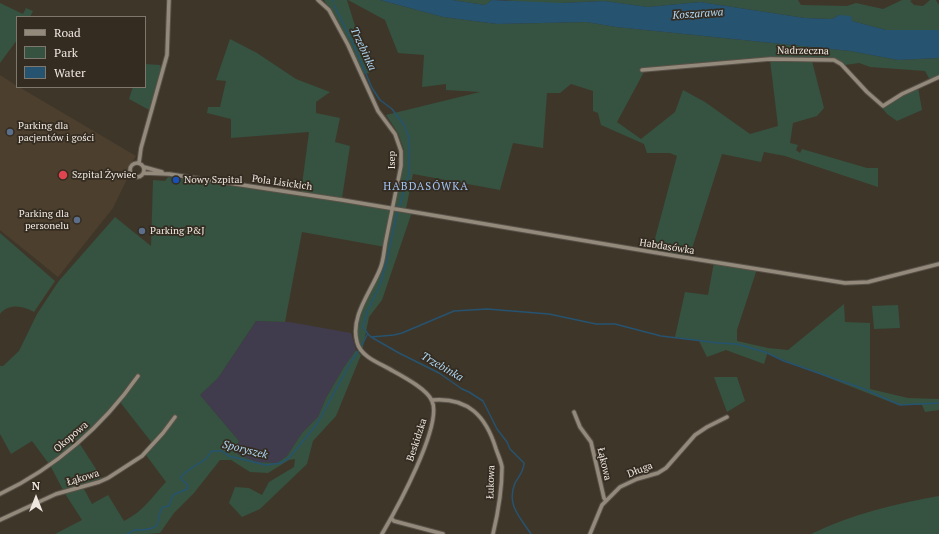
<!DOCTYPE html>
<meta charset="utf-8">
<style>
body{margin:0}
#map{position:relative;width:939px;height:534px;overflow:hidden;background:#3f362a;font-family:"PT Serif",serif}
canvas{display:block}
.legend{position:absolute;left:16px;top:16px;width:130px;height:72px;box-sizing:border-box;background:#342c21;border:1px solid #7e776e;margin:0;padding:5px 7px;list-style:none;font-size:12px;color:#eee8e1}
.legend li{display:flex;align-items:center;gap:8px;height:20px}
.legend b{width:20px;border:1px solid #7e776e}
.north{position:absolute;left:16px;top:478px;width:40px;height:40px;-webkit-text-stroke:3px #342c21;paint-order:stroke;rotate:0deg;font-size:11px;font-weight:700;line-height:16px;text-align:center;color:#eee8e1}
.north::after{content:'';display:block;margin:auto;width:14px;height:18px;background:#eee8e1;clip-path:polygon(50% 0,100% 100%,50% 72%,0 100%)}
</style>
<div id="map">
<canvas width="939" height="534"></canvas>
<ul class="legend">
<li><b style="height:5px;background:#948a7c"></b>Road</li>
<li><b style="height:11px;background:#355340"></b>Park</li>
<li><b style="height:11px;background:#265370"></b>Water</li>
</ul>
<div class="north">N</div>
</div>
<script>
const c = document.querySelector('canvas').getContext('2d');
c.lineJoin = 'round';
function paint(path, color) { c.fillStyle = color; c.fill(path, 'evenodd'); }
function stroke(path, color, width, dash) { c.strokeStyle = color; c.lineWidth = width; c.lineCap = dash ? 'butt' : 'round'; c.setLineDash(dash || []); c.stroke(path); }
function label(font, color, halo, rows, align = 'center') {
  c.font = font + ' "PT Serif",serif'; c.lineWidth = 3.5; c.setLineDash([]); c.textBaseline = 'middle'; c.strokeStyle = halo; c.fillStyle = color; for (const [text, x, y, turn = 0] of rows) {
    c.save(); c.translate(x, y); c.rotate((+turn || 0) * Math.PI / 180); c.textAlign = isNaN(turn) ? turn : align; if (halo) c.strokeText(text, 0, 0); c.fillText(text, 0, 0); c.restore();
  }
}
paint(new Path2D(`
 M256,321L289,322L351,333L356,350L344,367L326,398L318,417L302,433L287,456L277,463L257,462L239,455L235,452L239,441L200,395L218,378Z`), '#403c4e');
paint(new Path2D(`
 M0,75L17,86V87H19L136,156L126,171L127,179L113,208L58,277L0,230Z`), '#4c3f2e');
paint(new Path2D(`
 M324,0H347L355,26L371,65L369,73L363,74L350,45Z
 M348,0H380L443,17L497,24L586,22L616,27L850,51L898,60L939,58V75L930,80L925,71L870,67L859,63L845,65L825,59V57H769L724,61L705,66L644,72L617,122L641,139L675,112L683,90L705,102L750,134L778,126L770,60L812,61L824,108L817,116L793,123L790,143L798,145L796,150L800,153L802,149L867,168H878V187L785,156L764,152L761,162L722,154L689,258L652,250L677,156L670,153H647L644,144L601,125L598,113L593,111V91L571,84L560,93H547L543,148L513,143L500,190L413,174L406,209L395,206L404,150L398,133L386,115L480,92L446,90V84L422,87L424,55L398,53L385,20Z
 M452,0H492L485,5Z
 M504,0H798L801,5L847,6L856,3L883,9L902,0H912L910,1L914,5L923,6L930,0H936L939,5V30H886L852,21L839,15L832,19L805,18L700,2L648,7L604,1L561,3H532Z
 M0,3L23,14L26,8L33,11L30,17H17V40L0,63Z
 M230,39L257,53L296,79L330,92L316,102V113L340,118L335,142L350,146L342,198L392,209L412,212L382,300L369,317L362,352C343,327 372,292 381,268C383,262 383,254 385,247L302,232L285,322L256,321L218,378L200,395L239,441L235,452L239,455L257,462L277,463L287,456L302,433L318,417L326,398L344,367L356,350L361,355L336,416L313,441L307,464L260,509L242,517L229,503L235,487L249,488L262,495L269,482L294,467L295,459L289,460L268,473L250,472L231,460H220L194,493L174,513L160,533L147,534H55L82,520L64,492L50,465L78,441L103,480L83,487L92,504L108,495L124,521C145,510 150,499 166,482L146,455L176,415H174L152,443L120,402L138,376L137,375L111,409L98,422L49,464L32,441L11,454L0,434V366H3L19,351L37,314L58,282L115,217L151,246L153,180L165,181L168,177L304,193L301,192L309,132L231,138V119L207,113L208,107H220L226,81L216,80Z
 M145,64L160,65L162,70L151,111L129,99L133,87H145Z
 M918,87L922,110L897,121L887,114L882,108L883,106Z
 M0,233L55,281L34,312C23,306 9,303 0,314Z
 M714,262L757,269L737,330V341L768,348L788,350L844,304L845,322L870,323V389L908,398L939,399V410L925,412L922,405H898L768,354V351L764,364L726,350L707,357L699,341L675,337L685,292L708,295Z
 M898,305L900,328L874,329L872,306Z
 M714,377H737L745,401L727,412Z
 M939,496V534H811C852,514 895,504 939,496Z`), '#355340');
paint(new Path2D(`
 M380,0H452L485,5L492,0L561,3L604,1L648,7L700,2L805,18L832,19L839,15L851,16L852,21L886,30H939V58L898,60L850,51L616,27L586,22L497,24L443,17Z`), '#265370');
stroke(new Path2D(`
 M332,0L333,2
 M334,5L353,43L372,88L380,100L392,109L404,125L409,137V174L399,208
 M397,213L387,260L380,285L367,312L363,327L368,334L371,337L399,353L439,373L462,389L469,392L483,401L497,429L507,442L510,449L524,463C524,471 519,476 515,483C506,505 520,517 531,534
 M371,337L394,335L402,333L454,311L487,309L549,314L596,324H615L661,336L719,343L737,344L765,352L784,361L864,389L900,405L939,403
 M127,534C130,533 132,530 135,530C141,530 153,530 157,525C160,519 158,512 163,507L169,506L173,495L187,489L188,485L182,480L181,477C188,469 194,466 203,461C207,459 209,454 212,451H222L229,456L266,465L281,463L289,458L317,424L352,360L360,349L367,335`), '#265370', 1.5);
const minor = new Path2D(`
 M318,0L329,10L348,45L378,111L395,134L401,151V166C396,190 391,215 386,240C384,249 384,260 380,269C371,292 350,316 357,342C360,355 376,362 386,367C398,374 427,388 432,401C443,425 396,510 382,534
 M642,70L770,59L834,60L841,64L867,92L883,106L902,94L939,77
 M130 170a7 7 0 1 1 14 0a7 7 0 1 1-14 0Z
 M139,163L141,148L167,55L169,0
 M144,167L162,172
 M144,173L169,174L342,200L676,256L845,283L868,282L939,264
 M432,400C468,397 486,416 496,449C498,455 501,461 502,467C502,488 498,513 493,534
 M574,412L580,427L591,442L604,498L606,501
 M0,494C55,468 103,426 138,376
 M391,518L394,521L443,534
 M0,520L56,494L99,482L108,478L142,456L163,433L175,417
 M590,534L602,505L620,487L637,479L658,473L666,468L695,435L707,427L727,417`);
stroke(minor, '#595249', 5.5);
stroke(minor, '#948a7c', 3.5);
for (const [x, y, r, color] of [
 [10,132,4,"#5c6f8a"],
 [63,175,5,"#e0444e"],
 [176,180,4,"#1a4fb4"],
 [77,220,4,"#5c6f8a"],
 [142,231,4,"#5c6f8a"]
]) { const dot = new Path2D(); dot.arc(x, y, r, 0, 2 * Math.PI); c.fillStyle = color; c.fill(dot); stroke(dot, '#342c21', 1.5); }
label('10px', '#eee8e1', '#342c21', [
 ["Nadrzeczna",803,51,1],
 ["Isep",392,160,-90],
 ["Pola Lisickich",282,183,8],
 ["Habdasówka",667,247,9],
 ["Okopowa",71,437,-41],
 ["Beskidzka",417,440,-72],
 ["Łąkowa",604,464,77],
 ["Długa",640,470,-21],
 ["Łąkowa",83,478,-17],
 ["Łukowa",491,482,-88]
]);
label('10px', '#eee8e1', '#342c21', [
 ["Parking dla",18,126],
 ["pacjentów i gości",18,138],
 ["Szpital Żywiec",72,175],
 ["Nowy Szpital",184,180],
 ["Parking dla",69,214,"right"],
 ["personelu",69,226,"right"],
 ["Parking P&J",150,231]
], 'left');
label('italic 11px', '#b0d9f6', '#342c21', [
 ["Koszarawa",698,14,-4],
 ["Trzebinka",363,49,65],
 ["Trzebinka",442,367,30],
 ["Sporyszek",245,450,14]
]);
c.letterSpacing = '1px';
label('11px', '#a1c4f5', '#342c21', [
 ["HABDASÓWKA",426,187]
]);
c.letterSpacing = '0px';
</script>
